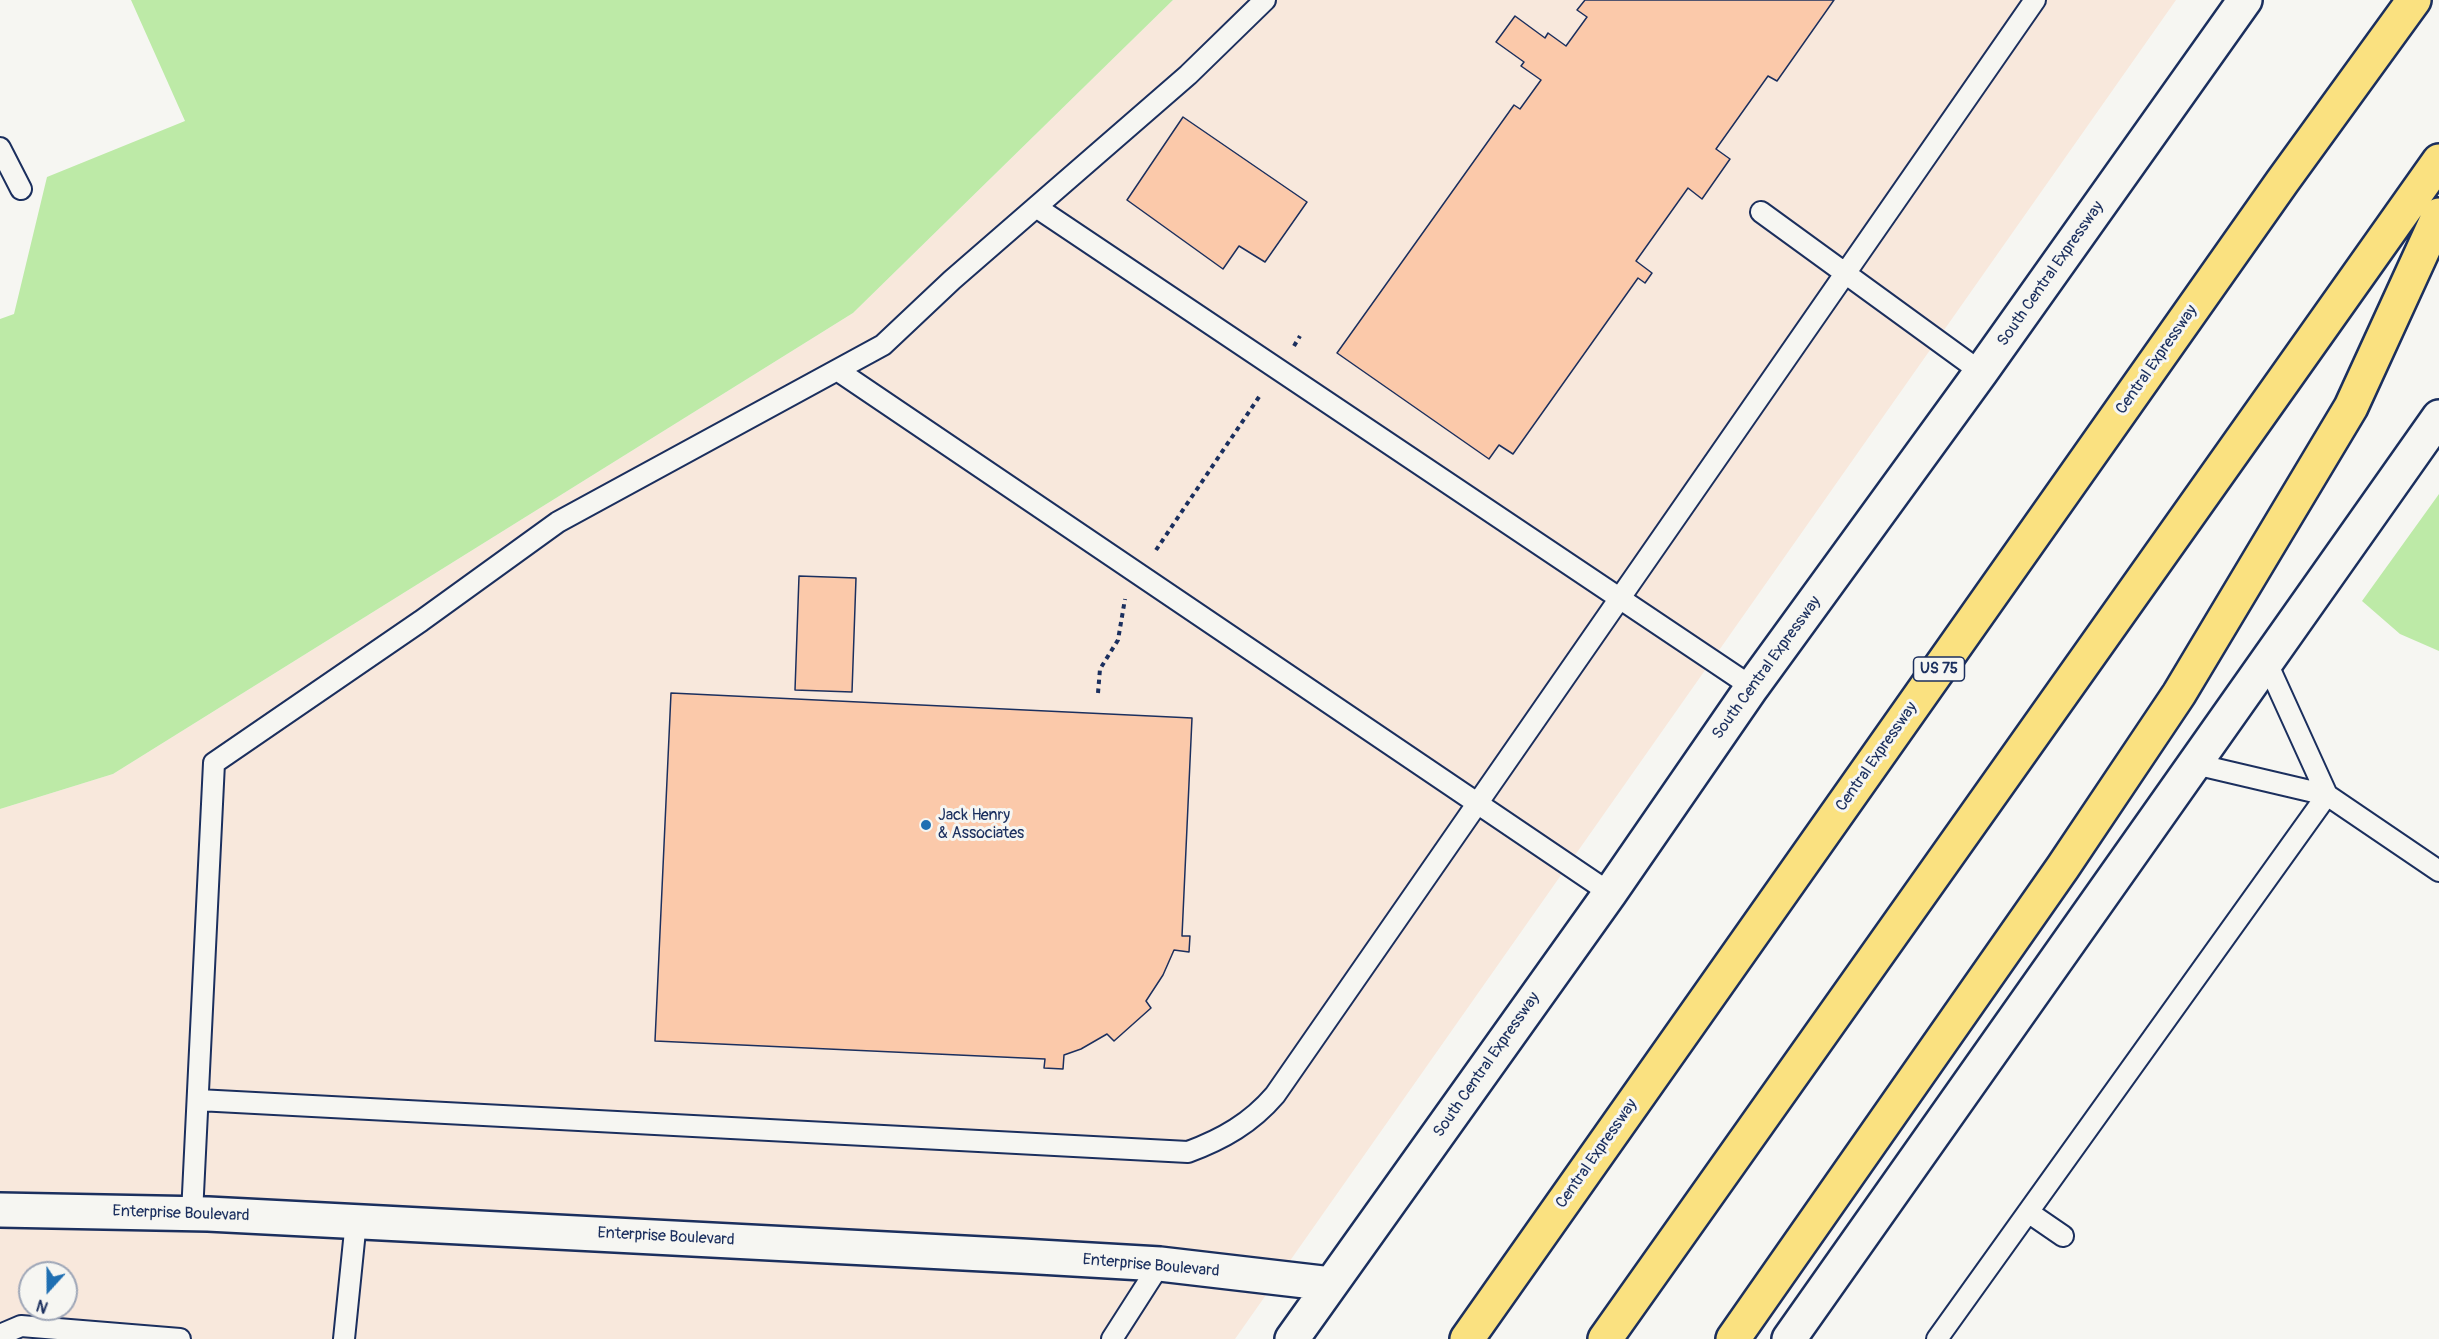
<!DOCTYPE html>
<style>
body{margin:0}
#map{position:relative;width:2439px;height:1339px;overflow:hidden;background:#f6f6f2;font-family:Pangolin,sans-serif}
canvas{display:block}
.north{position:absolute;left:18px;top:1261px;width:60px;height:60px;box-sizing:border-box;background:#f6f6f2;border:2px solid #9ea6b7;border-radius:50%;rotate:201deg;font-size:16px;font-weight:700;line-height:24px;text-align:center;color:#1b2f5e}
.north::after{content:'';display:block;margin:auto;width:21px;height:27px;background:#1f6fb2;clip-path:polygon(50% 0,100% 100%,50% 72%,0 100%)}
</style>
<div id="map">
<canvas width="2439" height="1339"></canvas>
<div class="north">N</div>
</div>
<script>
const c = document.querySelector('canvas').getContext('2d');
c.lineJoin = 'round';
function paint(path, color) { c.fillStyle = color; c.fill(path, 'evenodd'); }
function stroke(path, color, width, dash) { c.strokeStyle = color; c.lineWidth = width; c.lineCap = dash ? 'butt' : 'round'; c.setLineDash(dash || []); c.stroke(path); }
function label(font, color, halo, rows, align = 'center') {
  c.font = font + ' Pangolin,sans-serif'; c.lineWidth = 6; c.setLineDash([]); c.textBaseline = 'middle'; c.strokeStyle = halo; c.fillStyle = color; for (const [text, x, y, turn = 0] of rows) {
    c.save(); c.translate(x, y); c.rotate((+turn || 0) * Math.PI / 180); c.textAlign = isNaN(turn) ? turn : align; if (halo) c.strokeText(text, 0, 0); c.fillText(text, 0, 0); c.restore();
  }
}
paint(new Path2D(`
 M1173,0H2176L1235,1339H0V809L113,774L853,313ZM30,1273H66V1309H30Z`), '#f8e8dc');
paint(new Path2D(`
 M131,0H1173L853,313L113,774L0,809V319L14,314L47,177L185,121Z
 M2439,494V651L2400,634L2362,601Z`), '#bdeaa7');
const building = new Path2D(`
 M1585,0H1834L1777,81L1768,76L1716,149L1730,159L1702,199L1688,188L1636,261L1652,273L1645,283L1638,278L1513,454L1499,445L1489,459L1337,353L1514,105L1520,109L1541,80L1521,66L1524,62L1496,42L1515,16L1545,38L1548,33L1566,46L1587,17L1577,10Z
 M1183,117L1307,202L1265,262L1239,246L1223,269L1127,200Z
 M799,576L856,578L852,692L795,690Z
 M671,693L1192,718L1182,936H1190L1189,952L1174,950L1163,975L1146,1001L1151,1008L1114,1041L1107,1034L1081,1049L1064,1055L1063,1069L1044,1068L1045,1059L655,1041Z`);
paint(building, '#fbc9aa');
stroke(building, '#1b2f5e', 1.5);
const lane = new Path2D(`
 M0,148L21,189
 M1036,207L1752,687
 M1761,212L1981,372
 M837,370L1610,893
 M2267,663L2327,795
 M2195,764L2327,795L2439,871
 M198,1100L1188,1152C1223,1139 1251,1123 1275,1095L2035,0
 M2028,1212L2063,1236
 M192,1214L214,763L421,621L558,522L883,345L952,280L1188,75L1265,0
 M0,1335L21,1326L180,1339
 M344,1339L356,1221
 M1112,1339L1160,1264
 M1937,1339L2327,795`);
const secondary = new Path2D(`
 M0,1210L208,1214L1022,1256L1160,1264L1331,1284
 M1292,1339L1610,893L1752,687L1981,372L2245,0
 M1789,1339L2439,417`);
const highway = new Path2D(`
 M1467,1339L2282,182L2414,0
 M1605,1339L2439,161
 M1733,1339L2063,867L2179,694L2351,407L2439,215`);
stroke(lane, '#1b2f5e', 24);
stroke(secondary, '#1b2f5e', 38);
stroke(highway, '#1b2f5e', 38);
stroke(new Path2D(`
 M1294,346L1300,336
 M1156,550L1261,394
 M1098,693L1100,669L1118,640L1125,599`), '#1b2f5e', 4, [4.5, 4.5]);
stroke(lane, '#f6f6f2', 20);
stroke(secondary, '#f6f6f2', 33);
stroke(highway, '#fae180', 33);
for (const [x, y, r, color] of [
 [926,825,6,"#1f6fb2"]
]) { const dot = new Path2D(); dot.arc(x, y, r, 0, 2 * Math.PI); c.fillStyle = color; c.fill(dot); stroke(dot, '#f6f6f2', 2); }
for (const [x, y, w] of [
 [1939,669,51]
]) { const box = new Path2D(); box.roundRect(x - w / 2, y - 12, w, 24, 4.5); c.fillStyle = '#f6f6f2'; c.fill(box); stroke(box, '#1b2f5e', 1.5); }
label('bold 15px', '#1b2f5e', null, [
 ["US 75",1939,669]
]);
label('16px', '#1b2f5e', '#f6f6f2', [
 ["South Central Expressway",2051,274,-55],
 ["Central Expressway",2157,360,-55],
 ["South Central Expressway",1767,668,-54],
 ["Central Expressway",1877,757,-55],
 ["South Central Expressway",1487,1065,-55],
 ["Central Expressway",1597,1154,-55],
 ["Enterprise Boulevard",181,1214,2],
 ["Enterprise Boulevard",666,1237,3],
 ["Enterprise Boulevard",1151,1266,5]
]);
label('16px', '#1b2f5e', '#f6f6f2', [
 ["Jack Henry",938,816],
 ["& Associates",938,834]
], 'left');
</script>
